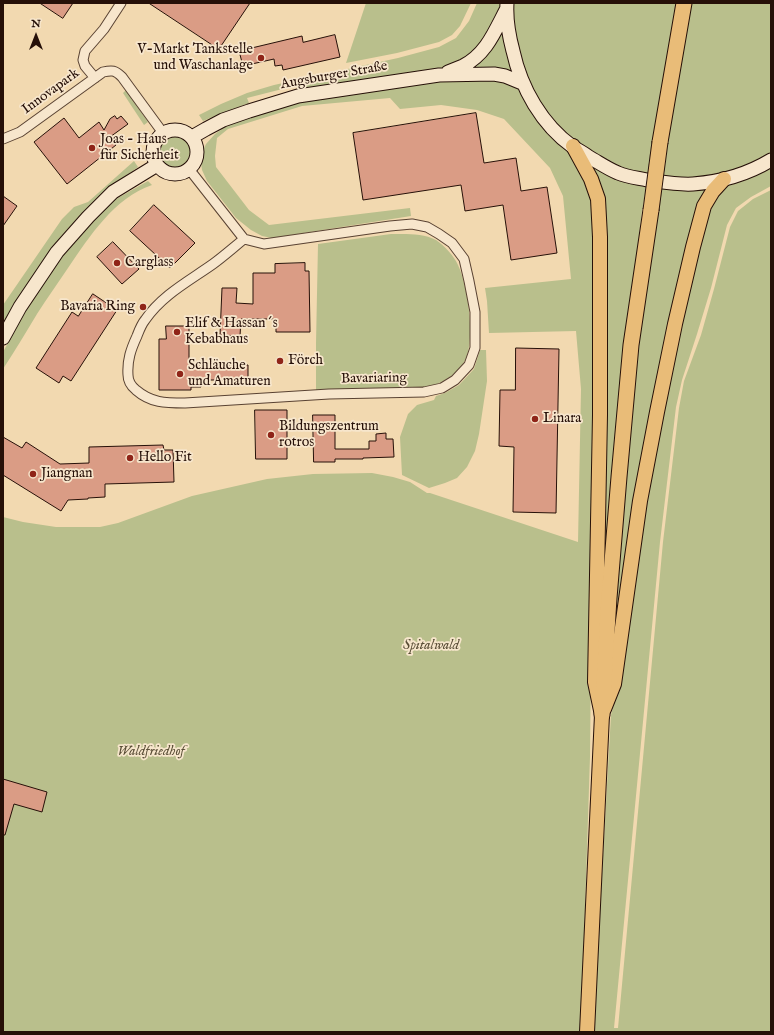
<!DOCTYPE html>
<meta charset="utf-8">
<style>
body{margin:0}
#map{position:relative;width:774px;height:1035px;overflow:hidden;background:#f2d9b0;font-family:"IM FELL English",serif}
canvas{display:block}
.frame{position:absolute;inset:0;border:4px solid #261008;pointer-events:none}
.north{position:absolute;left:16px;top:16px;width:40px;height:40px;-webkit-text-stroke:3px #f7e6cc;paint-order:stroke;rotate:0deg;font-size:11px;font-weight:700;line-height:16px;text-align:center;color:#261008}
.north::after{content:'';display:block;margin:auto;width:14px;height:18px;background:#261008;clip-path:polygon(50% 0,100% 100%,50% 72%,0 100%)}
</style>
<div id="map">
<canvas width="774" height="1035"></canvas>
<div class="frame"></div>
<div class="north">N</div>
</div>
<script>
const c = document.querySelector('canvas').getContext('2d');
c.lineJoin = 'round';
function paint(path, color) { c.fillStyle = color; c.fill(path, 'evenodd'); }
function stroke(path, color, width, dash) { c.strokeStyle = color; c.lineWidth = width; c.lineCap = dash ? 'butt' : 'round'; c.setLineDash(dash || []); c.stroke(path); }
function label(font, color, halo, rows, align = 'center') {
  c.font = font + ' "IM FELL English",serif'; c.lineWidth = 3.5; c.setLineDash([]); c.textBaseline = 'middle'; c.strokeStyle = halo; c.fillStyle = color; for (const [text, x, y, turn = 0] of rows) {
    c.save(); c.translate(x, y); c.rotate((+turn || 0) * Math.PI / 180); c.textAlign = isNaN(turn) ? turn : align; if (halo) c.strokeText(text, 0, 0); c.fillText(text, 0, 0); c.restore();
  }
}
paint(new Path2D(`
 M366,3H471L460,26L452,35L439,42L397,53L346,63Z
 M477,3H501L500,10L485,42L460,62L437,70L303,88L302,84L247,98L249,103L203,121L199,115L221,104L247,93L274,85L398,58L439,47L456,38L469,21Z
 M512,3H679L649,175L620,168L605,160L576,142L563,131L549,115L538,98L529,82L514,38Z
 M688,3H771V154L747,166L719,174L693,179L661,178Z
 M503,27L514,75L462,71Z
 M494,78L518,87L568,150L576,163L593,199L595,236L590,757L581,1032H3V517L23,522L56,527H100L118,523L192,496L267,479L313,474L372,473L393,477L410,482L427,493H430L578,542L581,389L576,331L489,333L487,301L485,288L571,279L563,196L550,168L504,119L477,110L441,105L400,109L390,98L302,106L228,129L217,138L215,156L216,167L249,210L269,225L410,208L411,216L272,238L262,236L251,230L236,218L207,181L202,170L201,163L202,152L206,144L215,134L227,125L299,101L440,80Z
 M126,90L148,122L144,125L123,93Z
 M159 152a16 16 0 1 1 32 0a16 16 0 1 1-32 0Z
 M585,160L647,185L642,211L626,343L605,586H601L604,237Z
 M134,161L138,167L110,188L3,328V305L62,219L74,207L88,202Z
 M771,165V186L751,197L736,208L727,225L711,288L697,334L682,380L676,407L660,542L614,1028H618L663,542L679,408L684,381L701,335L714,289L730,227L738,211L753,199L771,190V1032H593L611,715L619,684L643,501L708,206L726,183Z
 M148,181L152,185C114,198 90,236 68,268C58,283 47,298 37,314C26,332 15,351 3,369V352L26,310L61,256L90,221L116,199Z
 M712,185L708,190L623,601L612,644L640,332L659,187Z
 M391,234C407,234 423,233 436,240C445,246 454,256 458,265C468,286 477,345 463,364C454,377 440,384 425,388L316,391V343L318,244Z
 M480,350H486L487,381L479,434L475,451L467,467L457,478L445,483L429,488L402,475L400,437L408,414L417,405L434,400L436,396L445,393L459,385L474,369Z`), '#b9bf8c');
const building = new Path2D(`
 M40,3H73L63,18Z
 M149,3H250L219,49Z
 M335,35L340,57L283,70L282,65L275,66L274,59L243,66L239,51L302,36L303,42Z
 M476,113L484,163L516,158L521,191L547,187L557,253L511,260L503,205L465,211L461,185L363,200L353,133Z
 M115,116L117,119L121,116L128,124L110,137L116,145L67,184L34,142L64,118L79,138L99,122L104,130L110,119Z
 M3,196L17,206L3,226Z
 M154,205L195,243L170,268L130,231Z
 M113,242L139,269L122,284L97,257Z
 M305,263V271H309L310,332H276V319H241L240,336L220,335L222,288H237L236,303L253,304V273H275V264Z
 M93,294L117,310L71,381L63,376L59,383L36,368L72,312L78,316Z
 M166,326H189V365H248V380H201V387H191V390H159V339H166Z
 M516,348L559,349L556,513L513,512L514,447L499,446L500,390H515Z
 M255,410H287V459H256Z
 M313,415H335V449H369V441H376V434L386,433V439H393L394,457L363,458V459H335V462H314Z
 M3,437L22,448L26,442L60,464L89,463V447L163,445L164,450H173L174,482L105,484V497L88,498V499L68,500L61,511L3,475Z
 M3,779L47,792L42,812L14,804L5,835H3Z`);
paint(building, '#da9c85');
stroke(building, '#261008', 1);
const minor = new Path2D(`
 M95,78L85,66L83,60L85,51L104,29L121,3
 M3,139L20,132L103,72C112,70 115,70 122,77L163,133
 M189,169L244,239L264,244L390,226L412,224L427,227L439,234L452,243L464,259L469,281L475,312V348L469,365L455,380L442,388L424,392L329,394L185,403C165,403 151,403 136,390C131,386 128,381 128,375C127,360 131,349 137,336C139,331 141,325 145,320C162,295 189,281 213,264C224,256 234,247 244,239`);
const secondary = new Path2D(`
 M507,3C506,19 509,36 513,51C521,88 542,125 573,147C578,150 584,153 589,157C598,162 608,169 618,173C627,177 638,178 647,180C662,182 678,185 693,184C719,182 748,174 771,160
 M448,72C453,70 458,68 463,66C486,54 494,33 506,10
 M153 152a22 22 0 1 1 44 0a22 22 0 1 1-44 0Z
 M192,137L206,129L223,120L249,111L298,96L439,75L494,74L505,76L522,83
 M3,338L20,307L57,252L88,217L113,192L157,165`);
const primary = new Path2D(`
 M573,146L591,179L598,199L600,237V415L595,682L602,715L587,1032
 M604,709L614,684L640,501L657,412L675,324L693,247L704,206L713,191L724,179`);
const trunk = new Path2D(`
 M660,142L684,3
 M602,715L609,598L619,477L631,345L651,210`);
stroke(minor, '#594232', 11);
stroke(secondary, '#261008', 15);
stroke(primary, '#261008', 16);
stroke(trunk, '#261008', 17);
stroke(minor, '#f7e6cc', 9);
stroke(secondary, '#f7e6cc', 13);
stroke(primary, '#e9bc78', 14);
stroke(trunk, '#e9bc78', 15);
const trunkBridge = new Path2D(`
 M651,210L660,142`);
stroke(trunkBridge, '#261008', 17, []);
stroke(trunkBridge, '#e9bc78', 15);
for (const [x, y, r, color] of [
 [261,58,4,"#8f2418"],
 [92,148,4,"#8f2418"],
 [117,263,4,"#8f2418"],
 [143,307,4,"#8f2418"],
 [177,332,4,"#8f2418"],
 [280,361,4,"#8f2418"],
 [180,374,4,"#8f2418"],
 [535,419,4,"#8f2418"],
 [271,435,4,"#8f2418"],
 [130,458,4,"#8f2418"],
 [33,474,4,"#8f2418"]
]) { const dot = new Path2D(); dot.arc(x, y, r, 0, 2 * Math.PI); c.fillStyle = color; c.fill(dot); stroke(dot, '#f7e6cc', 1.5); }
label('14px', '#261008', '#f7e6cc', [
 ["V-Markt Tankstelle",253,50,"right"],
 ["und Waschanlage",253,66,"right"],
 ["Joas - Haus",100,140],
 ["für Sicherheit",100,156],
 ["Carglass",125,263],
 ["Bavaria Ring",135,307,"right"],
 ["Elif & Hassan´s",185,324],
 ["Kebabhaus",185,340],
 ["Förch",288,361],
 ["Schläuche",188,366],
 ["und Amaturen",188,382],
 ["Linara",543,419],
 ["Bildungszentrum",279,427],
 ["rotros",279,443],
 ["Hello Fit",138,458],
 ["Jiangnan",41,474]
], 'left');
label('14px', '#261008', '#f7e6cc', [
 ["Augsburger Straße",334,76,-10],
 ["Innovapark",51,92,-36],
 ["Bavariaring",374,379,-1]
]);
label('italic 14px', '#594d36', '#f7e6cc', [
 ["Spitalwald",431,646],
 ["Waldfriedhof",151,752]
]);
</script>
